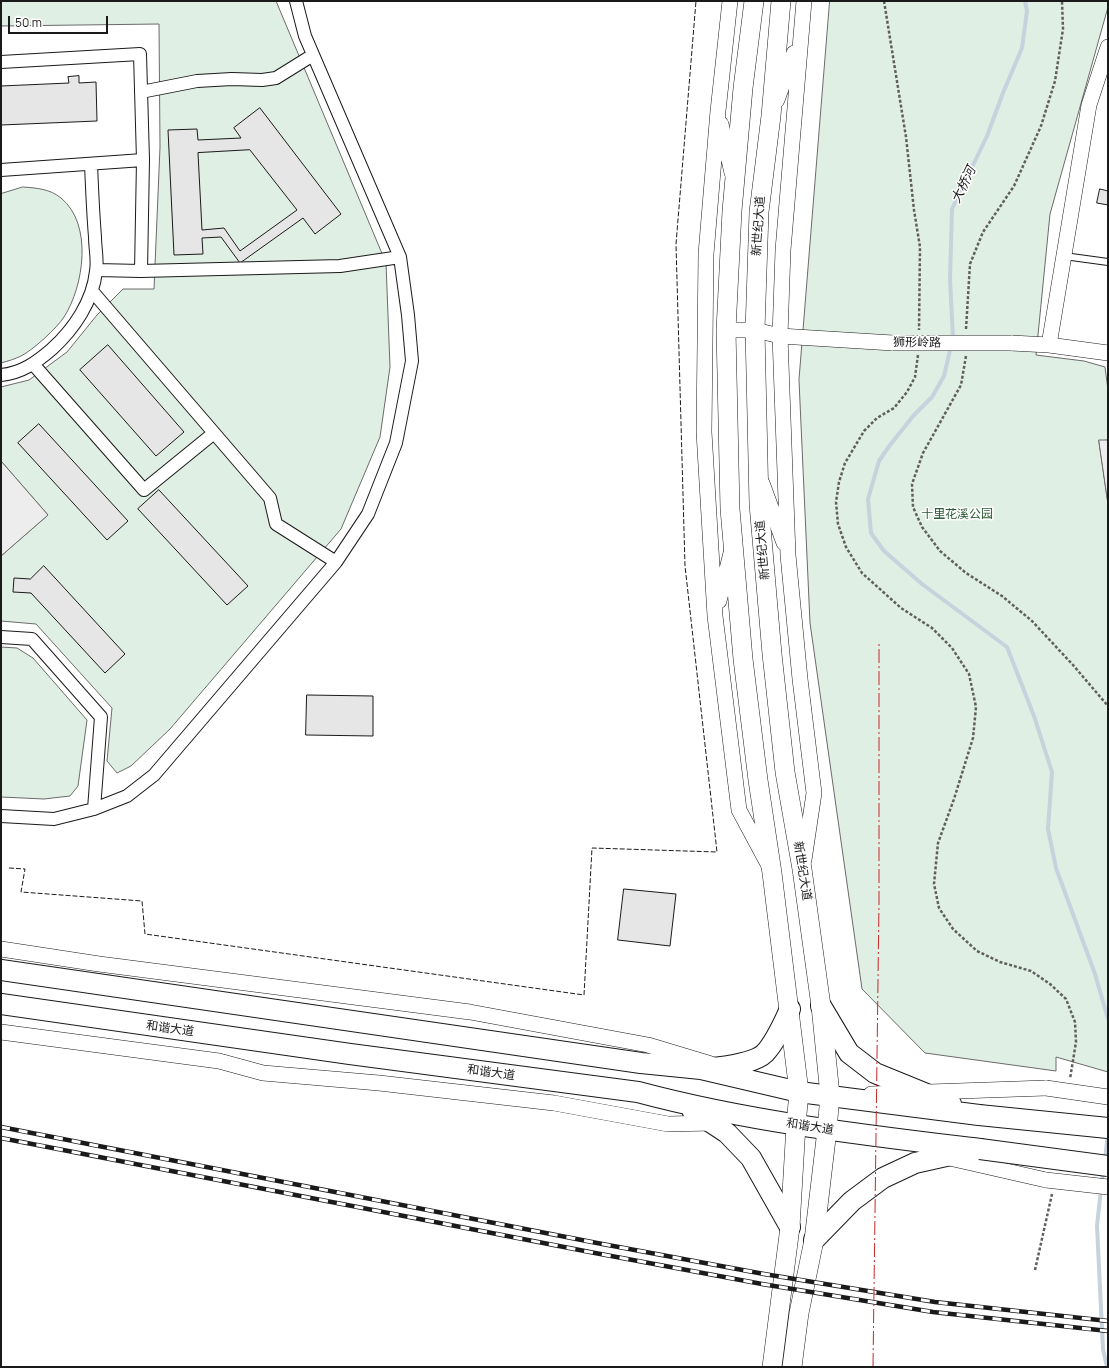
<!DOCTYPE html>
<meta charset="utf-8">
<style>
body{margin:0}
#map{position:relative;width:1109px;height:1368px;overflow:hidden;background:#fff;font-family:Manrope,sans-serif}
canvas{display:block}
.frame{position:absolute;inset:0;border:2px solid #1a1a1a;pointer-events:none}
.scale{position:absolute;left:8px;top:16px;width:100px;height:18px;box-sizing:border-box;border:2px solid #1a1a1a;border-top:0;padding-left:5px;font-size:12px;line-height:14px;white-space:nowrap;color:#1a1a1a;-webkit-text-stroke:3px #fff;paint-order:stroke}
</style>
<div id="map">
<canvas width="1109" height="1368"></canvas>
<div class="frame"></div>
<div class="scale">50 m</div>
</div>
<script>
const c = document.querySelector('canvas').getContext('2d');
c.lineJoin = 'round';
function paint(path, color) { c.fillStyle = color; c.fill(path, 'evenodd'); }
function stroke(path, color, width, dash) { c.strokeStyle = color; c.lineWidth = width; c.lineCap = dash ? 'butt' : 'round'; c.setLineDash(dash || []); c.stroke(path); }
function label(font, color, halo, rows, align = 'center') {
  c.font = font + ' Manrope,"Noto Sans SC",sans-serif'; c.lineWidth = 3; c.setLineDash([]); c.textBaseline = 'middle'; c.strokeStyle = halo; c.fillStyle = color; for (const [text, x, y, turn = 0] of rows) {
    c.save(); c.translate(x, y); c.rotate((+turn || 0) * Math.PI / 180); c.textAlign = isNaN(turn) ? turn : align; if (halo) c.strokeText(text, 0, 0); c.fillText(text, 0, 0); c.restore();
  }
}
const green = new Path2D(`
 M1,1H276L386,263L390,367L380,437L341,529L170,729L131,766L117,773L107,761L112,708L36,624L1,621V556L48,515L1,461V387L29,380L67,352L97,315L123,289H154L160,147L159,24L1,26Z
 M830,1H1108V7L1050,214L1036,355L1084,361L1105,367L1108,390V440L1099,441L1108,504V1072L1056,1057V1071L925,1053L862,989L810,623L799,380Z
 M23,187C37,188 50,189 61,198C93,224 84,286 64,317C57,328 33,350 21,356C15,359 8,361 1,363V194Z
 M1,647L17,648L33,658L87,720L78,786L70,796L44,799L1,797Z`);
paint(green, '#e0efe3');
stroke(green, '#6a6a6a', 1);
const parking = new Path2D(`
 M1099,440H1108V504Z
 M1,461L48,515L1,556Z`);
paint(parking, '#ededed');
stroke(parking, '#6a6a6a', 1);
stroke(new Path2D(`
 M953,339L950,279L952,209L987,136L1003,93L1022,48L1027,11L1025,1
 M951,346L944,376L932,397L914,415L890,445L879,461L868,499L871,533L884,551L922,584L1007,647L1034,716L1052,772L1048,829L1056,868L1095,974L1108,1019
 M1105,1160L1108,1133
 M1103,1170L1097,1226L1103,1349L1107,1367`), '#c6d2dc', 4);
const building = new Path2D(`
 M79,76V83L96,82L97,121L1,125V86L69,83L68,77Z
 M260,108L341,214L315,234L303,218L240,263L221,237L202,238L203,254L174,255L168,130L197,129L198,140L241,138L234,128ZM250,150L297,210L240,251L224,228L202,230L198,153Z
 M1100,189L1108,191V205L1097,203Z
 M108,345L184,432L156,456L80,370Z
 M39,424L128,521L107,540L18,443Z
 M159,490L248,586L227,605L138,509Z
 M44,566L125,654L105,673L31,593L13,592L14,578L30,579Z
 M307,695L373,696V736L306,735Z
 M624,889L676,894L670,946L618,940Z`);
paint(building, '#e6e6e6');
stroke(building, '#1a1a1a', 1);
const service = new Path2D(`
 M1064,256L1108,262`);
const minor = new Path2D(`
 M1,62L140,54L143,160L141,271L340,266L400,257
 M141,92L197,81L232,79L262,80L276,78L313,55
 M1,170L143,160
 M97,270L141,271
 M92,291L270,498L276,524L336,562
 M33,364L144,490L214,433
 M1,375C22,373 37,362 52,349C74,329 93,301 96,271C98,260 95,248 95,237C93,213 92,188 91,164
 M1,637L32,639L101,717L94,809
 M1,816L54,819L94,809L127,796L154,775L336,562L368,514L396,443L412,361L408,315L400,257L305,36L296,1`);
const tertiary = new Path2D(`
 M730,1L718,111L706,254L704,432L715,616L739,810L768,864
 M777,100L794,53
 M721,124L732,173
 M726,330H755L780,336L893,343
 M1011,343L1049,345L1108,353
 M1049,345L1089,105L1108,47
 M762,483L784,543
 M719,601L731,553
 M804,860L814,793L800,679L788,555L780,336L783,250L804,1
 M1,949L99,964L470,1012L648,1045L711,1064
 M1,1032L219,1061L263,1073L379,1083L554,1103L668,1124L713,1123
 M871,1094L1046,1088
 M945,1157L1046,1180`);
const primary = new Path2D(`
 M754,1L743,88L732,211L726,330L730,509L743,659L758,780L772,873L799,1092L796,1125L790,1227L772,1367
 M781,1L771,116L759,212L755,330L759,504L772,654L785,772L802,869L821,1006L830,1095L827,1130L814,1240L799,1313L792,1367`);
const trunk = new Path2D(`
 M1,970L641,1063L701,1069L799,1092L979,1115
 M1,1004L350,1054L638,1092C750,1122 865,1135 980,1149
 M821,1006L849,1053L875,1073L951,1104
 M714,1068C728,1066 755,1063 765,1053C776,1041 783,1024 790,1009
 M692,1110L727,1133L751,1158L790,1227
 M814,1240L852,1201L883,1178L915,1163L964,1152`);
stroke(service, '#1a1a1a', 8);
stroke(minor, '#1a1a1a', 14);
stroke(tertiary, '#1a1a1a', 16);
stroke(primary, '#1a1a1a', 20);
stroke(trunk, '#1a1a1a', 22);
stroke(new Path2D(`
 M884,1L906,137L914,210L920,247L919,330
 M966,329L970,264L983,232L1014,186L1041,126L1055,81L1063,29L1062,1
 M918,355L915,377L907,392L894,408L877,418L864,431L845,463L839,482L836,502L838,524L846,547L862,573L901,608L932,628L952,648L969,674L976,707L973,738L954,799L938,843L934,884L939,908L953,929L977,951L1000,962L1031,971L1050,984L1066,999L1075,1022L1076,1042L1070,1079
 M966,356L961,385L923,453L912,484L913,507L922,527L940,551L966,573L1002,596L1032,621L1073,665L1108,706
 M1035,1270L1052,1194`), '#5f5f5f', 2.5, [3, 2]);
stroke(service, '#fff', 6);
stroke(minor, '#fff', 12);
stroke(tertiary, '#fff', 15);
stroke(primary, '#fff', 19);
stroke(trunk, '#fff', 20);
const rail = new Path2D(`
 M1,1127L597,1243L764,1274L935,1302L1108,1321
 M1,1138L595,1253L762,1284L933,1312L1108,1331`);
stroke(rail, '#1a1a1a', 4.5);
stroke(rail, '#fff', 3, [9]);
const tertiaryBridge = new Path2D(`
 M893,343H1011
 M1046,1088L1108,1097
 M1046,1180L1108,1187`);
const trunkBridge = new Path2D(`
 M979,1115L1108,1128
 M980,1149L1108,1166`);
stroke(tertiaryBridge, '#1a1a1a', 16, []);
stroke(trunkBridge, '#1a1a1a', 22, []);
stroke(tertiaryBridge, '#fff', 15);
stroke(trunkBridge, '#fff', 20);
stroke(new Path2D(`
 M9,868L25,869L21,892L142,901L145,934L584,995L592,848L717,852L685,566L676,244L696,1`), '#1a1a1a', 1, [5, 2]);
stroke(new Path2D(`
 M873,1367L879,903V641`), '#c62828', 1, [14, 3, 2, 3]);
label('12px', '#1a1a1a', '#fff', [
 ["新世纪大道",759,226,-86],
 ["狮形岭路",917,343,1],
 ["新世纪大道",763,550,-95],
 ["新世纪大道",802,871,81],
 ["和谐大道",170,1029,8],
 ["和谐大道",491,1073,8],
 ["和谐大道",810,1127,9]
]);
label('12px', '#2b5a34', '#fff', [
 ["十里花溪公园",957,515]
]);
label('italic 13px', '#1a1a1a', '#fff', [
 ["大桥河",964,185,-64]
]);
</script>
